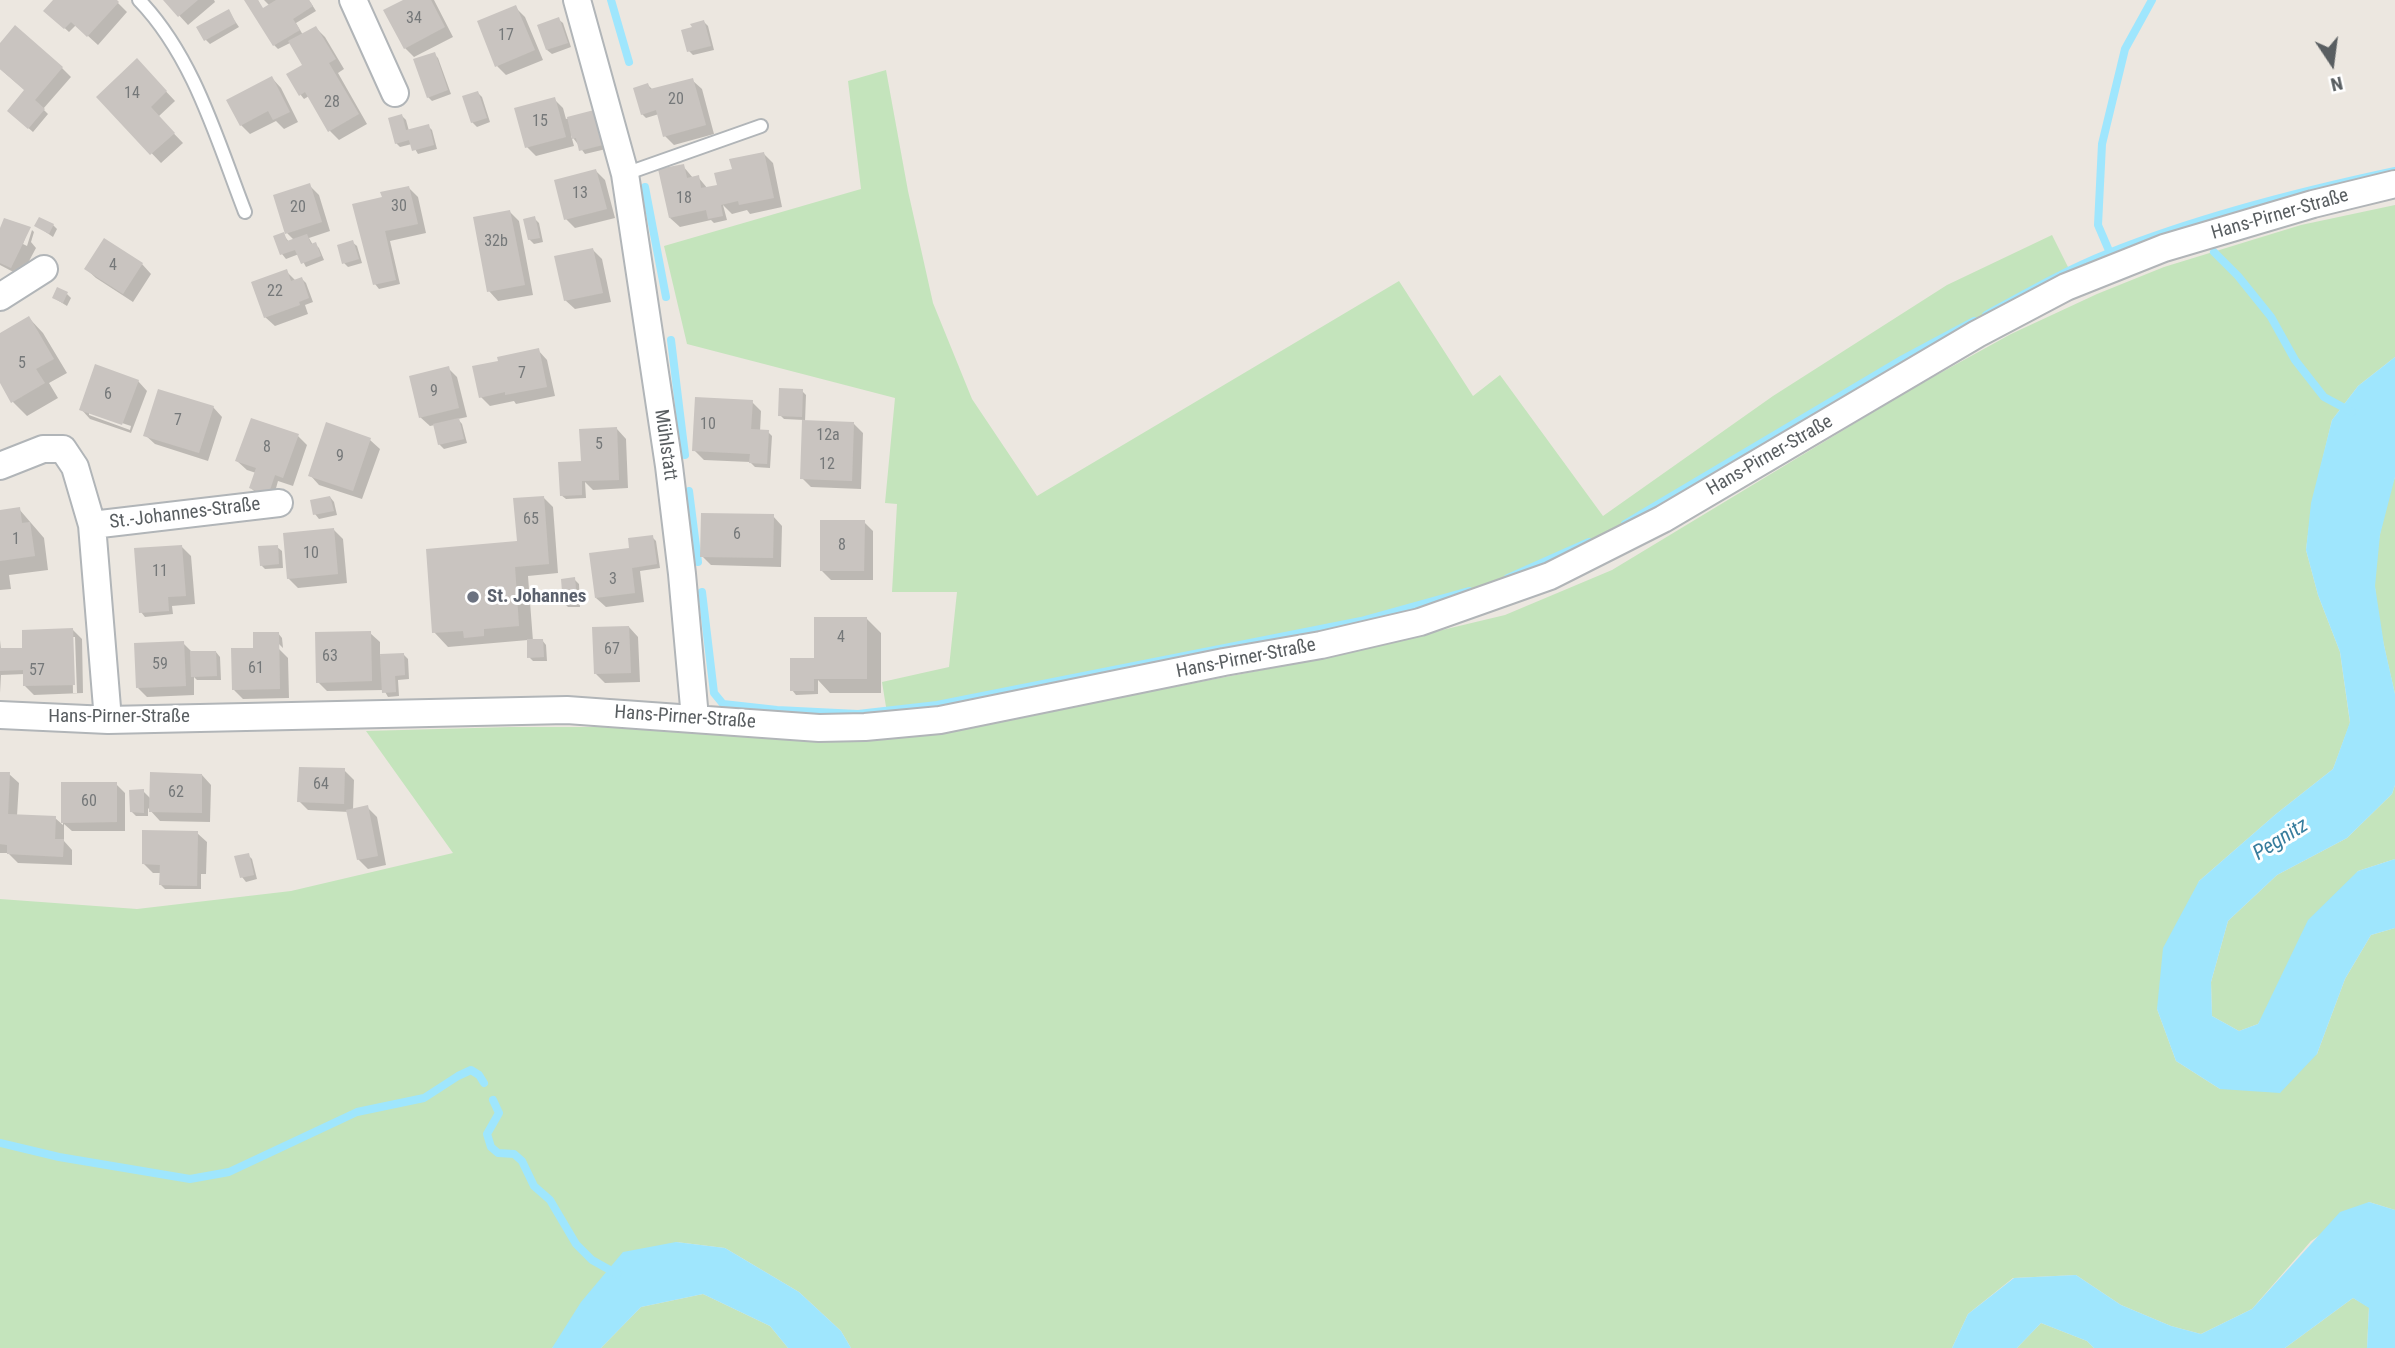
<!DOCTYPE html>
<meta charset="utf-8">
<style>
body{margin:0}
#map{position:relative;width:2395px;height:1348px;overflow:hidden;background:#ece7e0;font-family:"Roboto Condensed",sans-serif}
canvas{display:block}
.north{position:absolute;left:2297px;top:28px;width:70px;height:70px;-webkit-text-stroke:5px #fff;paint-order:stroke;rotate:167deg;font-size:19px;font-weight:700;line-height:28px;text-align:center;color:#595e61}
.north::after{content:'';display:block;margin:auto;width:24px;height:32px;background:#595e61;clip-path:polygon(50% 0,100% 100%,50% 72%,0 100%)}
</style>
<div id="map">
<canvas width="2395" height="1348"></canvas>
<div class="north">N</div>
</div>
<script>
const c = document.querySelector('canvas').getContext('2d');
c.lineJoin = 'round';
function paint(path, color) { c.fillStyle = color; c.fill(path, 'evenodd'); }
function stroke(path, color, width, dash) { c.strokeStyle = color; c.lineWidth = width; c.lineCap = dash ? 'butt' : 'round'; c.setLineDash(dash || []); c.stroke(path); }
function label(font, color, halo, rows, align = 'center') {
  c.font = font + ' "Roboto Condensed",sans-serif'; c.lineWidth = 6; c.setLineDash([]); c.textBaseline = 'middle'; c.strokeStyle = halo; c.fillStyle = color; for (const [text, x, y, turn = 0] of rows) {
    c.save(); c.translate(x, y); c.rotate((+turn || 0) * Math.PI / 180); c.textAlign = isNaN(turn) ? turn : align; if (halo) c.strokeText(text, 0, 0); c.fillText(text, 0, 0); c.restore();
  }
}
paint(new Path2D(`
 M886,70L908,191L933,303L972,399L1037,496L1399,281L1473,396L1500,375L1603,516L1773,396L1947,285L2052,235L2072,275L1638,519L1543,567L1476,591L1388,616L937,706L887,713L882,682L949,667L957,592H892L897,504L885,503L895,398L687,344L664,246L861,189L848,81Z
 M2395,205V357L2358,386L2332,420L2312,503L2306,550L2318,595L2340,652L2350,723L2333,769L2276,814L2199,881L2157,1009L2176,1061L2220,1089L2317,1054L2345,979L2371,935L2395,928V1210L2369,1202L2311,1241L2252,1309L2201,1334L2171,1326L2121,1305L2076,1275L2013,1278L1968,1314L1952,1348H851L841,1331L799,1292L725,1248L676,1242L552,1348H0V899L137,909L291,891L453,853L366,731L511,727H645L928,734L1257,671L1371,647L1505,615L1612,570L1913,388L2011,334L2097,294L2164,267L2301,225Z
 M2395,477V694C2387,659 2378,623 2375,588C2373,558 2385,504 2395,477Z
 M2395,785V859L2358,871L2258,1024L2239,1031L2212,1016L2211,982L2228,921L2277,875L2347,838L2392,794Z
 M703,1294L770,1326L788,1348H601L641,1307Z
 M2353,1298L2369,1307L2367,1348H2285Z
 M2041,1323L2087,1341L2094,1348H2017Z`), '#c4e4bc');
paint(new Path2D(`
 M2395,357V477L2380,535L2375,586L2384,645L2395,694V785L2392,794L2347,838L2277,875L2228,921L2211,982L2212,1016L2239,1031L2258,1024L2308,920L2358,871L2395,859V928L2371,935L2345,979L2317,1054L2280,1093L2220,1089L2176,1061L2157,1009L2163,948L2199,881L2276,814L2333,769L2350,722L2340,652L2318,595L2306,550L2311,503L2332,420L2358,386Z
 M2369,1202L2395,1210V1348H2367L2369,1308L2353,1298L2285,1348H2094L2087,1341L2041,1323L2017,1348H1952L1968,1314L2014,1278L2076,1275L2121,1305L2171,1326L2201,1334L2252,1309L2340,1212Z
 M676,1242L725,1248L799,1292L841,1331L851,1348H788L770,1326L703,1294L641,1307L601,1348H552L581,1302L623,1252Z`), '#9fe6fd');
paint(new Path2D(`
 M56,0H115L127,12L98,45L76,25L69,32L46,11Z
 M165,0H214L215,2L188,25Z
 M246,0H258L263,10L270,6L264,0H309L316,11L296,23L303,35L316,28L325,37L344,69L338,73L367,124L339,140L330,131L309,96L304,99L300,94L304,65L290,43L278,49L274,45Z
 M406,0H434L453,37L414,57L405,48Z
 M515,7L525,17L543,60L506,75L497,66Z
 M228,11L239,27L210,44L205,39Z
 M558,19L563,23L571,47L552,54L547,50Z
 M704,22L708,26L714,50L693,55L689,51Z
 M0,46L62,68L71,77L43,109L48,114L33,132L9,111L26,91L0,69Z
 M434,54L438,58L451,94L432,101L428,97Z
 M146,70L175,101L158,117L183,143L161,163L98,97Z
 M272,78L281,88L298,122L284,129L276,121L250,134L241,125Z
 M692,80L702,89L714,134L674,145L665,136L659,114L646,118L642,114L648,85L653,90Z
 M478,93L482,97L490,122L477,127L472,122Z
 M554,99L563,108L566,119L593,112L598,116L606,149L585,154L571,135L574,146L536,156L527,147Z
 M402,116L406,120L409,131L428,126L432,130L437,149L418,154L412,144L400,147L396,143Z
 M763,153L773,163L782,207L750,214L747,210L732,214L723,205L727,220L714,223L711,220L680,227L670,218L683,166L693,178L698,177L708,189L720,191L734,170Z
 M596,171L605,180L615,218L575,228L566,219Z
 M309,185L319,195L330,231L309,238L313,245L315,244L319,248L324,260L306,267L299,254L286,259L282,254L283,234L289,242L294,240L287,233Z
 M409,188L418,197L426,233L390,241L400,284L379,289L375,284L384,199Z
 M510,212L519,221L533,295L498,301L489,291Z
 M534,218L539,223L543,242L534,244L529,239Z
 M53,225L57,229L53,237L37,226Z
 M29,228L23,244L27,246L32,230L34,232L31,242L36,248L21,276L0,265V229Z
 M352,242L357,246L362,263L348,267L344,263Z
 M593,250L602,259L611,302L575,309L565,300Z
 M142,264L151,274L133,302L96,278L86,269Z
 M286,271L296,281L302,279L306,283L313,302L305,305L308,314L275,326L265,317Z
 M67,294L71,298L67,306L54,298Z
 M29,318L43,333L67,373L49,383L58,398L27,416L13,402L0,379V335Z
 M538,350L547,360L555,396L516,404L514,401L490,406L481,397Z
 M448,368L457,377L467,417L458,419L462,424L467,443L444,449L439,444L435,425L430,426L420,417Z
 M138,381L147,391L131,433L90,419L81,409ZM89,412L131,426L130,430L89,415Z
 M802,391L806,395L805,422L854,424L863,433L861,489L811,487L802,478L804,420L784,419L780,415Z
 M752,402L761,411L760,432H768L772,436L770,468L755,467L750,462L704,460L694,450Z
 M213,407L222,417L208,461L155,444L145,435Z
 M617,429L626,439L628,488L593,490L585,482L586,498L566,499L561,495L580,463Z
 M298,436L307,445L293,486L278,481L273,499L255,492L251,488L256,473L247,470L237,461Z
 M370,440L380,449L362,499L319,485L310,475Z
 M330,497L334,502L337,515L319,519L315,514Z
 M544,498L553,507L558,573L528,576L533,641L542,640L546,645L547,661H533L529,657L528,640L448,647L434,632L519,543Z
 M19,509L44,538L48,570L9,575L11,589L0,590V511Z
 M773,516L782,526L781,567L711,565L702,556Z
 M864,522L873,531V580H831L822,571Z
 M334,530L343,539L347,583L298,588L288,578Z
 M652,537L656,541L660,568L640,571L644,602L606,607L596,598L631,549Z
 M181,546L191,556L195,604L172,606L173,614L145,617L141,612Z
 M277,547L282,551L283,568L265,569L261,565Z
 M574,579L579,584L580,607H568L564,603Z
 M867,619L881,633V693H830L818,680V694L796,695L792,690L813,660Z
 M629,627L638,637L640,682L605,683L596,674Z
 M73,630L82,639L83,693L34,695L25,686V674L1,675L0,693V640L1,650L24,652ZM72,637H75L77,693H73Z
 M278,633L282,638L283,648L274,639L272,642L288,658L289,698L243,699L234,690L255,649Z
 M370,633L380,642V656L404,655L408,659L409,679L398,680L399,696L388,697L384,690L327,691L318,682Z
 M183,643L193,653L216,652L220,657L221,680H197L194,677V695L147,697L138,688Z
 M344,770L354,780L353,810L367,807L377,817L386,865L368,869L358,859L349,812L308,810L299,801Z
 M0,774H9L19,783L17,816L55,818L63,825V784H116L125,793V831H72L64,824V841L72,850V865L18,863L8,853H0Z
 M202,775L211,785L210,822L160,821L148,808V816H136L131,811L143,791L151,799Z
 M197,833L207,842L206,874H201V889H165L161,885V873H153L143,863Z
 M248,855L252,859L257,879L246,882L242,877Z`), '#0003');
stroke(new Path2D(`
 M611,0L629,62
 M645,187L666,297
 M2214,252L2238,276L2271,317L2295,360L2324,397L2352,412
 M2110,253L2098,225L2102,144L2125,49L2152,0
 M1986,315C2026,293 2066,270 2109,253C2199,217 2301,191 2395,171
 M671,340L685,455
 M689,491L698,562
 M1625,524L1903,359L1974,321
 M1508,578L1589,542
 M702,592L714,693L723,704L777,710L858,714L937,705L1361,621L1469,591
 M493,1100L499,1113L487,1134L491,1147L498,1153L514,1154L522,1161L534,1186L550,1200L576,1244L592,1260L617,1274
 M0,1143L59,1157L190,1179L229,1172L357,1112L424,1098L458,1076L471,1070L479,1075L484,1083`), '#9fe6fd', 8);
paint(new Path2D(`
 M53,0H117L119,2L87,37L71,22L64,29L43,11Z
 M163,0H198L178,17Z
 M244,0H258L263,8L276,0H309L313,6L293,19L300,30L273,46Z
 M403,0H431L445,27L404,49L383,10Z
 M516,5L535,50L495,67L477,21Z
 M229,9L236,23L204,41L196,27Z
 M559,17L568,43L546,50L537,25Z
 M704,20L711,46L687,52L681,30L692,27L690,24Z
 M15,25L63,67L35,100L45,109L28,129L7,111L24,90L0,69V43Z
 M316,26L336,59L329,63L359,114L328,132L305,92L299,96L286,74L302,65L288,41Z
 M435,52L448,90L427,98L413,59Z
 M137,58L167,91L151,107L175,133L150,155L96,97Z
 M272,76L290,112L273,120L268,111L240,126L226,100Z
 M693,78L706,125L663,137L656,110L641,115L633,88L648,83L650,89Z
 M478,91L487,118L471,123L462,96Z
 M555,97L566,137L525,148L514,108Z
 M594,110L603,145L579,151L576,138L572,139L567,117Z
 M402,114L406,130L429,124L434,145L412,151L409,140L395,144L388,118Z
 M764,152L774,198L739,205L738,201L721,205L723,216L708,219L706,210L669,218L658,169L684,164L687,178L699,175L701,188L717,185L714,173L732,169L729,159Z
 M596,169L607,209L564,220L554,180Z
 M310,183L322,222L285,234L273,195Z
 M409,186L418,224L385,231L396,280L373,285L352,204L382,197L380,192Z
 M510,210L525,285L487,292L473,217Z
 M535,216L540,238L528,240L523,219Z
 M39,217L54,224L49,234L34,226Z
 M4,218L31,227L11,268L0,263V228Z
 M284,232L287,241L307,234L311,244L316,242L321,256L301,264L295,250L280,255L273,236Z
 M104,238L143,263L123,294L84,269Z
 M353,240L359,259L342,264L337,245Z
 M593,248L603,293L564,301L554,256Z
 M287,269L291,281L302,277L309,298L299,302L300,305L264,318L251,282Z
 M57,287L68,292L63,303L52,298Z
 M29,316L54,359L36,369L45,383L11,403L0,383V333Z
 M539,348L547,387L505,395V392L479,398L472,366L498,361L497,357Z
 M95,364L139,380L122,425L79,410Z
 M449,366L459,408L419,418L409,376Z
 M779,388L803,389L802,417L778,416Z
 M158,389L214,406L199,453L143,436Z
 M695,397L753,400L751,429L769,430L767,464L749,463L750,454L692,451Z
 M251,418L299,434L283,478L275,475L268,496L249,488L256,468L235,461Z
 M459,418L464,439L438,445L433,424Z
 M802,420L854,422L852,481L800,479Z
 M326,422L371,438L353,491L308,476Z
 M617,427L619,480L582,481V495L560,496L558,462L581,461L579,429Z
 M330,496L334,511L313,515L310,500Z
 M544,496L549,564L515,567L519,626L484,629V636L464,638L463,631L432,633L426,549L517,541L513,498Z
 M20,507L22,523L30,522L35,556L0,561V510Z
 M701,513L774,514L773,558L700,557Z
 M820,520H865L864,571H820Z
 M334,528L338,574L287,579L283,533Z
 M653,535L657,564L632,568L635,593L595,598L589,553L629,548L628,538Z
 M182,545L186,596L168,597L169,611L139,613L134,548Z
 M278,545L279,564L260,566L258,546Z
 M575,577L577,603L563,604L561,579Z
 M814,617H867V679H814V691H790V658H814Z
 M629,626L631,673L594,674L592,627Z
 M73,628L75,685L23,686V670L0,671V648H22V630Z
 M371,631L372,681L316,683L315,632Z
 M253,632H279L280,689L232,690L231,648H253Z
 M527,639H543L544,657L527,658Z
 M184,641L186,686L136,688L134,643Z
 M190,651H216L217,676L191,677Z
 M404,653L405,675L395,676L396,692L382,693L380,654Z
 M299,767L345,768L344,804L297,802Z
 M0,772H10L8,814L56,816L55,839H64L63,857L7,854V845L0,844Z
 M150,772L202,774V813L149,812Z
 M61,782H117V822L61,823Z
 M144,789V813L130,812L129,790Z
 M368,805L378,856L357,860L346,810Z
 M142,830L198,831L197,886L159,885L160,865L142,864Z
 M249,853L254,875L240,878L234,856Z`), '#c9c4c0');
const service = new Path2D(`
 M139,0C194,57 217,140 245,212
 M625,174L761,126`);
const minor = new Path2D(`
 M353,0L395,93
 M577,0L625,174L669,466L682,574L695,718
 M0,297L44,269
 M0,466L43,449H63L75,467L92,525L108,720
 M92,525L279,503
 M0,715L108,720L567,710L819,728L865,727L940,720L1224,662L1321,645L1420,622L1550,576L1663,519L1977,334L2066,287L2164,248L2313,204L2395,184`);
stroke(service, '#b1b5b8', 16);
stroke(minor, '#b1b5b8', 30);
stroke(service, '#fff', 12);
stroke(minor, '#fff', 26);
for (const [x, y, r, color] of [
 [473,597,7,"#6b7280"]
]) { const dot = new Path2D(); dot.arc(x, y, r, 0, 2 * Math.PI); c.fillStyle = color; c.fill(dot); stroke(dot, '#fff', 2.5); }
label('16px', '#757879', null, [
 ["34",414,19],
 ["17",506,36],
 ["14",132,94],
 ["20",676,100],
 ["28",332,103],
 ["15",540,122],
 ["13",580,194],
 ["18",684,199],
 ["30",399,207],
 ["20",298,208],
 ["32b",496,242],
 ["4",113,266],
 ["22",275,292],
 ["5",22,364],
 ["7",522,374],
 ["9",434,392],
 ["6",108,395],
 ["7",178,421],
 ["10",708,425],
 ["12a",828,436],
 ["5",599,445],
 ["8",267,448],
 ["9",340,457],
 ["12",827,465],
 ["65",531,520],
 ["6",737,535],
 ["1",16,540],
 ["8",842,546],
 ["10",311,554],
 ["11",160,572],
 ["3",613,580],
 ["4",841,638],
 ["67",612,650],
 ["63",330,657],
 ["59",160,665],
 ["61",256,669],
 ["57",37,671],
 ["64",321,785],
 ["62",176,793],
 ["60",89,802]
]);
label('19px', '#595e61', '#fff', [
 ["Hans-Pirner-Straße",2280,215,-16],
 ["Mühlstatt",665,445,82],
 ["Hans-Pirner-Straße",1770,456,-30],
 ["St.-Johannes-Straße",185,514,-7],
 ["Hans-Pirner-Straße",1246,659,-11],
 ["Hans-Pirner-Straße",119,717],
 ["Hans-Pirner-Straße",685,718,4]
]);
label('bold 19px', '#5b616d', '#fff', [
 ["St. Johannes",487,597]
], 'left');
label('italic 21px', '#387d9d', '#fff', [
 ["Pegnitz",2281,840,-32]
]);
</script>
